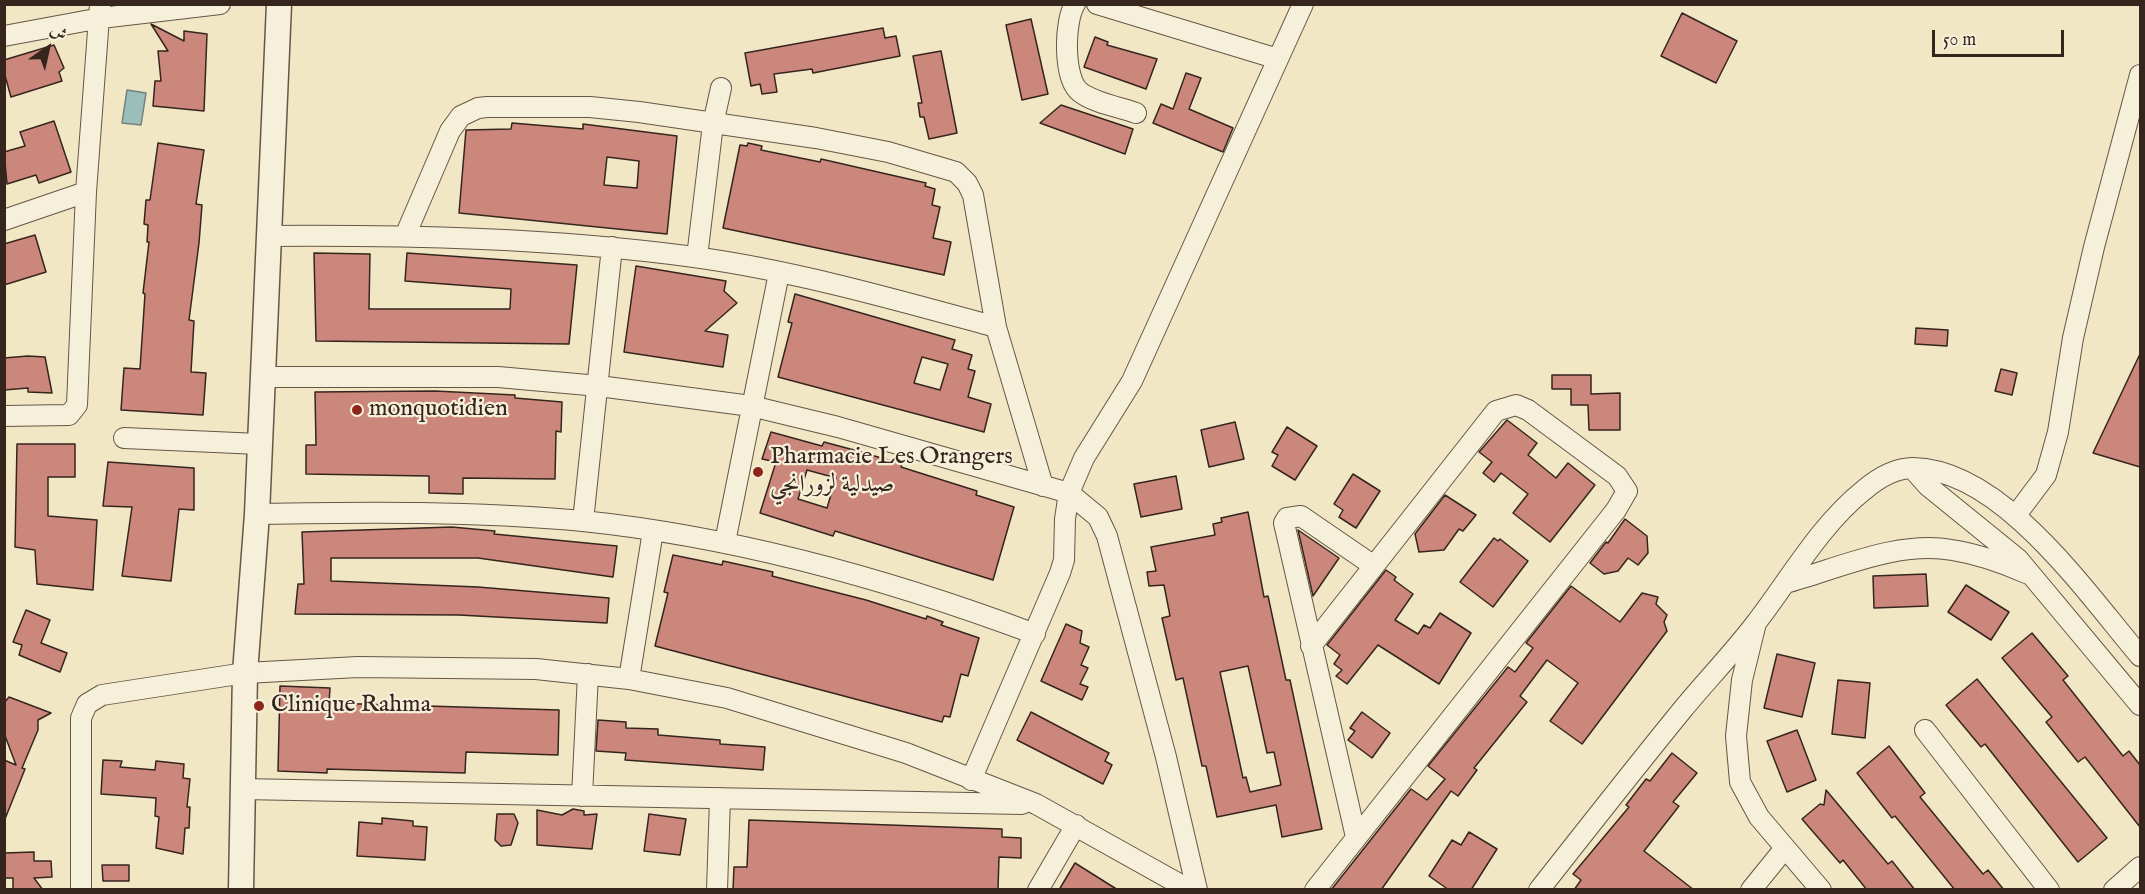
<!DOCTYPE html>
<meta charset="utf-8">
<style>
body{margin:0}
#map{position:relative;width:2145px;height:894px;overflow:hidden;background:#f1e7c5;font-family:"IM FELL English",Amiri,serif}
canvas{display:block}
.frame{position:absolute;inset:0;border:6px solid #36251d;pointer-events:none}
.north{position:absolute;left:18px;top:18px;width:60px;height:60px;-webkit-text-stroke:4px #f6efd9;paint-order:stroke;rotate:34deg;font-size:16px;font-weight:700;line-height:24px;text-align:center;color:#36251d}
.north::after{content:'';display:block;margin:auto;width:21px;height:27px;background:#36251d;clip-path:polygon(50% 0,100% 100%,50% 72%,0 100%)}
.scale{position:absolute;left:1932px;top:30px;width:132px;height:27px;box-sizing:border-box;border:3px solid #36251d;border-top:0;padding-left:8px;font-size:18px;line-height:21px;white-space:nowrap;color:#36251d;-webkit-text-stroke:4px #f6efd9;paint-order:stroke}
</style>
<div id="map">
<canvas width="2145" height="894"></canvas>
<div class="frame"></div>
<div class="north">ش</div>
<div class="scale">50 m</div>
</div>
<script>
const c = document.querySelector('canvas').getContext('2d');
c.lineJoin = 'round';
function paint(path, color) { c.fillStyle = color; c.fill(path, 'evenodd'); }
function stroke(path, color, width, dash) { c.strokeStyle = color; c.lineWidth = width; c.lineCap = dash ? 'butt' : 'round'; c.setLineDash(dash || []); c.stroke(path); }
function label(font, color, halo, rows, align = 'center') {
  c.font = font + ' "IM FELL English",Amiri,serif'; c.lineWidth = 4.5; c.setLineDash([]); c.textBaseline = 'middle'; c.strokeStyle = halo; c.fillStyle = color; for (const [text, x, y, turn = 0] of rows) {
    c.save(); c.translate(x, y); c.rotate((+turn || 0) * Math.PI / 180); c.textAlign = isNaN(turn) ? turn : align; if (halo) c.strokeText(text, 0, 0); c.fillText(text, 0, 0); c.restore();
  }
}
const water = new Path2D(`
 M127,90L146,93L141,125L122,123Z`);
paint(water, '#9cbebb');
stroke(water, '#73817c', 1.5);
const building = new Path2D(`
 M1682,13L1737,41L1716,83L1661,56Z
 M1031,19L1048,94L1022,100L1006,25Z
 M151,24L184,41V31L207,34L204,111L153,106L155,81H161L158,51H168Z
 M883,28L885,38L896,36L900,56L813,73L812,69L774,74L777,92L762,94L760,84L751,86L745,53Z
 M1095,37L1108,42L1107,45L1157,59L1146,89L1084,67Z
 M54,45L64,68L59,72L62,81L11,97L4,72V60Z
 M941,51L957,133L929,139L924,117H920L918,103H922L913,56Z
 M1186,73L1201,78L1189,109L1233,128L1223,152L1153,123L1161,104L1173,109Z
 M1061,105L1133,129L1125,154L1040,123Z
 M54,121L71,172L39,183L36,175L7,184L4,152L25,146L20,132Z
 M512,123L583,129V124L677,136L667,234L459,213L466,130L511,129ZM607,157L639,161L637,188L604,185Z
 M158,143L204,150L196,204L202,205L199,243L189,320L194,321L191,372L206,373L203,415L121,410L124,368L140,369L145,294L143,293L149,242H147L148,225L144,224L146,200H150Z
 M748,143L762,146L761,150L820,162L821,159L926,183L925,186L935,189L932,205L940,207L933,238L951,242L944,275L723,228L740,145L747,146Z
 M35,235L46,272L4,285V244Z
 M314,253L370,254L369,309H510L511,289L405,281L407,253L577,265L569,344L316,341Z
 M636,266L726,281L724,291L737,303L705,331L728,335L723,367L624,352Z
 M795,294L955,340L952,349L972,355L968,369L975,371L968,397L991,404L984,432L778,377L792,323L788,322ZM922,357L948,364L940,390L914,383Z
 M1916,328L1948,330L1947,346L1915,344Z
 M2140,354V467L2093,453Z
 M28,356L45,357L52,393L28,392V388L4,390V358Z
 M2001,369L2017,373L2012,395L1995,391Z
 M1552,375H1591V394L1620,393V430H1589L1588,405H1571V389H1552Z
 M435,391L515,395V398L562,402L561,432L556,431L555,479L463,478V494L429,493V476L306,474V445H316L315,392Z
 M1507,420L1537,443L1528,455L1556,478L1568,463L1595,485L1550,542L1513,513L1528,494L1501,473L1494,482L1483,473L1492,462L1479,452Z
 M1235,422L1244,459L1209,467L1201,430Z
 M1287,427L1317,446L1295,480L1272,466L1278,455L1272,452Z
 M771,432L822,446L824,442L854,450L902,464L901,467L977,491L976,495L1014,507L993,580L835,531L833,536L760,513L776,462L762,459ZM807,470L836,478L827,508L798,499Z
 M17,444H75V477H48V516L97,520L93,590L37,584L35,550L15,547Z
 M108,462L194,468V510L179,509L171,581L122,576L132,507L103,506Z
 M1353,474L1380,491L1356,528L1339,517L1343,510L1334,504Z
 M1176,476L1182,509L1141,517L1134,484Z
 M1445,495L1476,515L1463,531L1459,529L1444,550L1419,552L1415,534Z
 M1248,512L1264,597L1268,596L1286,680H1290L1322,829L1282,837L1276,805L1217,817L1206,766H1202L1183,678L1176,680L1162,618L1170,616L1164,585L1149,586L1147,572L1156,571L1151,547L1215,535L1213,524L1222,522L1221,518ZM1248,666L1267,753L1274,752L1281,785L1250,792L1246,777L1243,778L1220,672Z
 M1625,519L1647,536L1648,553L1638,565L1628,558L1618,571L1604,574L1590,563L1606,542L1608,543Z
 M452,527L495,531L494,534L617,546L613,577L478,558H331V581L478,587L609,598L607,623L459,615L295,614L298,584H304L302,532Z
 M1298,530L1339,558L1313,596Z
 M1494,538L1498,541L1500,539L1528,561L1493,607L1460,582Z
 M673,555L722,565L723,561L773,572L772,576L866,600L926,619L927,616L943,622L941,625L979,638L968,676L961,674L950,717L944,716L942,722L655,646L668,593L664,592Z
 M1386,570L1396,577L1394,580L1413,594L1395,620L1418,634L1424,625L1430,628L1440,613L1471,633L1439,684L1378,645L1347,684L1336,676L1342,670L1334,664L1340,655L1327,645Z
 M1926,574L1928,606L1874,608L1873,576Z
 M1966,585L2009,612L1991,640L1948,612Z
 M1571,586L1620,622L1642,593L1658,597L1656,604L1667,615L1664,622L1667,631L1582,744L1550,721L1578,683L1547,660L1520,696L1527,702L1474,768L1477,770L1458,796L1451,791L1381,890H1331L1411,789L1427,800L1445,779L1428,766L1508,667L1515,672L1533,648L1526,643Z
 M26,610L50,620L41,643L67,653L60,672L19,655L22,645L13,642Z
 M1066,624L1082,631L1080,643L1089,647L1081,665L1088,668L1080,684L1088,687L1082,700L1041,681Z
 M2032,633L2068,676L2063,680L2123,756L2129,751L2140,765V827L2085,757L2078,762L2046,722L2052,717L2002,658Z
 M1777,654L1815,663L1802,717L1764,708Z
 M1977,679L2107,838L2078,862L1985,744L1981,747L1946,705Z
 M1838,680L1870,683L1865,738L1832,734Z
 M280,686L330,688L329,703L559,710L558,755L466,752L465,773L327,769V773L278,771Z
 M9,697L51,713L38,720V730L22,768L25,769L5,819L4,760L16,765L4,733V703Z
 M1031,712L1109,753L1105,761L1112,765L1103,784L1017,740Z
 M1362,712L1390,733L1372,758L1348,740L1355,731L1350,728Z
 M598,720L626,722V728L658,729V735L720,740V744L765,747L763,770L625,760L626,753L596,751Z
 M1797,730L1816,780L1787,792L1767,741Z
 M1889,746L1925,793L1920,797L1983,874L1988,870L2004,890H1955L1895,816L1892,818L1857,773Z
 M1672,753L1697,773L1673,802L1679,806L1644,851L1694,890H1574L1581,880L1573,874L1629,807L1626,805L1646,779L1650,781Z
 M103,760L122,761L120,767L155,770L156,761L184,764L183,778L190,779L187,807H190L189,828H185L183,854L156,848L159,817L155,816L156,798L101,794Z
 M1826,790L1888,864L1892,861L1915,890H1867L1843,860L1840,863L1802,819L1820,804L1824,805Z
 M573,809L584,811V815L597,814L592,849L537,845V810L562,815Z
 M497,814H514L518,823L511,845L501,846L495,840Z
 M649,814L686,819L680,855L644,851Z
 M382,818L413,821V826L427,827L425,860L357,856L359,822L382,824Z
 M749,820L1002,829V837L1021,838V858L999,857L998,890H733L734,867H747Z
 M1469,832L1497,849L1471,890H1449L1429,876L1452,840L1461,845Z
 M34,852V861H51L52,877L34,878L43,890H13V878H5L4,853Z
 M1075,863L1118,890H1059Z
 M102,865H129V881H103Z`);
paint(building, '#cc877d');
stroke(building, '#36251d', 1.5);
const minor = new Path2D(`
 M1075,4C1064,21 1063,79 1080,92C1094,103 1119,107 1136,113
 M1097,4L1278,59
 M4,36L101,18L220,4
 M4,220L86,192
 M267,236C410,235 553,238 694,257C796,271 897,300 996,327
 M405,236L450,131L461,116L478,108L487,107H590L639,112L816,138L888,152L956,172L967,183L973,195L996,327L1043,486
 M697,257L713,124L721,88
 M261,377H498L599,386L751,406L838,427L1069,493L1098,517L1107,536L1166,757L1197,890
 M4,416L69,415L77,405L86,192L100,4
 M124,438L259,444
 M1912,468L1928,486L2018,559L2140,705
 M257,514C365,512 474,511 583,521C737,537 891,580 1035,634
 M2016,515L2046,475L2058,432L2073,338L2094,247L2140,75
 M583,521L612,247
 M725,542L779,273
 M1785,583C1837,569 1898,540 1952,550C1977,554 2003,563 2026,573
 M1755,627L1742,680L1736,736L1740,782L1759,817L1821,890
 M1311,646L1496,411L1516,405L1528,410L1617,476L1627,491L1616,510L1315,890
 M629,679L653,531
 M1925,730L2049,890
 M971,780L1060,573L1064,560L1065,519L1069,493L1084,458L1132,381L1303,4
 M242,789L1022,804
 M582,796L588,674
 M1356,837L1284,523L1287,518L1301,516L1374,566
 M81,890V718L87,704L102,695L245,673L358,667L536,669L629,679L727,698L906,753L1036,804L1190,890
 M717,890L720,798
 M1038,890L1076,825
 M1539,890C1587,829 1634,769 1683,709C1707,680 1733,653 1756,623C1790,579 1820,525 1864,490C1877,479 1895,468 1913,468C2002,469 2087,594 2140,656
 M1751,890L1785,848
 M2114,890L2140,867`);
const tertiary = new Path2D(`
 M241,890L245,673L257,514L279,4`);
stroke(minor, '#655647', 22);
stroke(tertiary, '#655647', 27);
stroke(minor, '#f6efd9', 20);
stroke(tertiary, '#f6efd9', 24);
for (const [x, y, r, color] of [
 [357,410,6,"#8f2418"],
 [758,472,6,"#8f2418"],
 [259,706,6,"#8f2418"]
]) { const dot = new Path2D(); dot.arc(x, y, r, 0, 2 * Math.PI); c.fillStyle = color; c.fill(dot); stroke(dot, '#f6efd9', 2); }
label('24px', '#36251d', '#f6efd9', [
 ["monquotidien",369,410],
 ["Pharmacie Les Orangers",770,458],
 ["صيدلية لزورانجي",770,486],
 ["Clinique Rahma",271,706]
], 'left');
</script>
